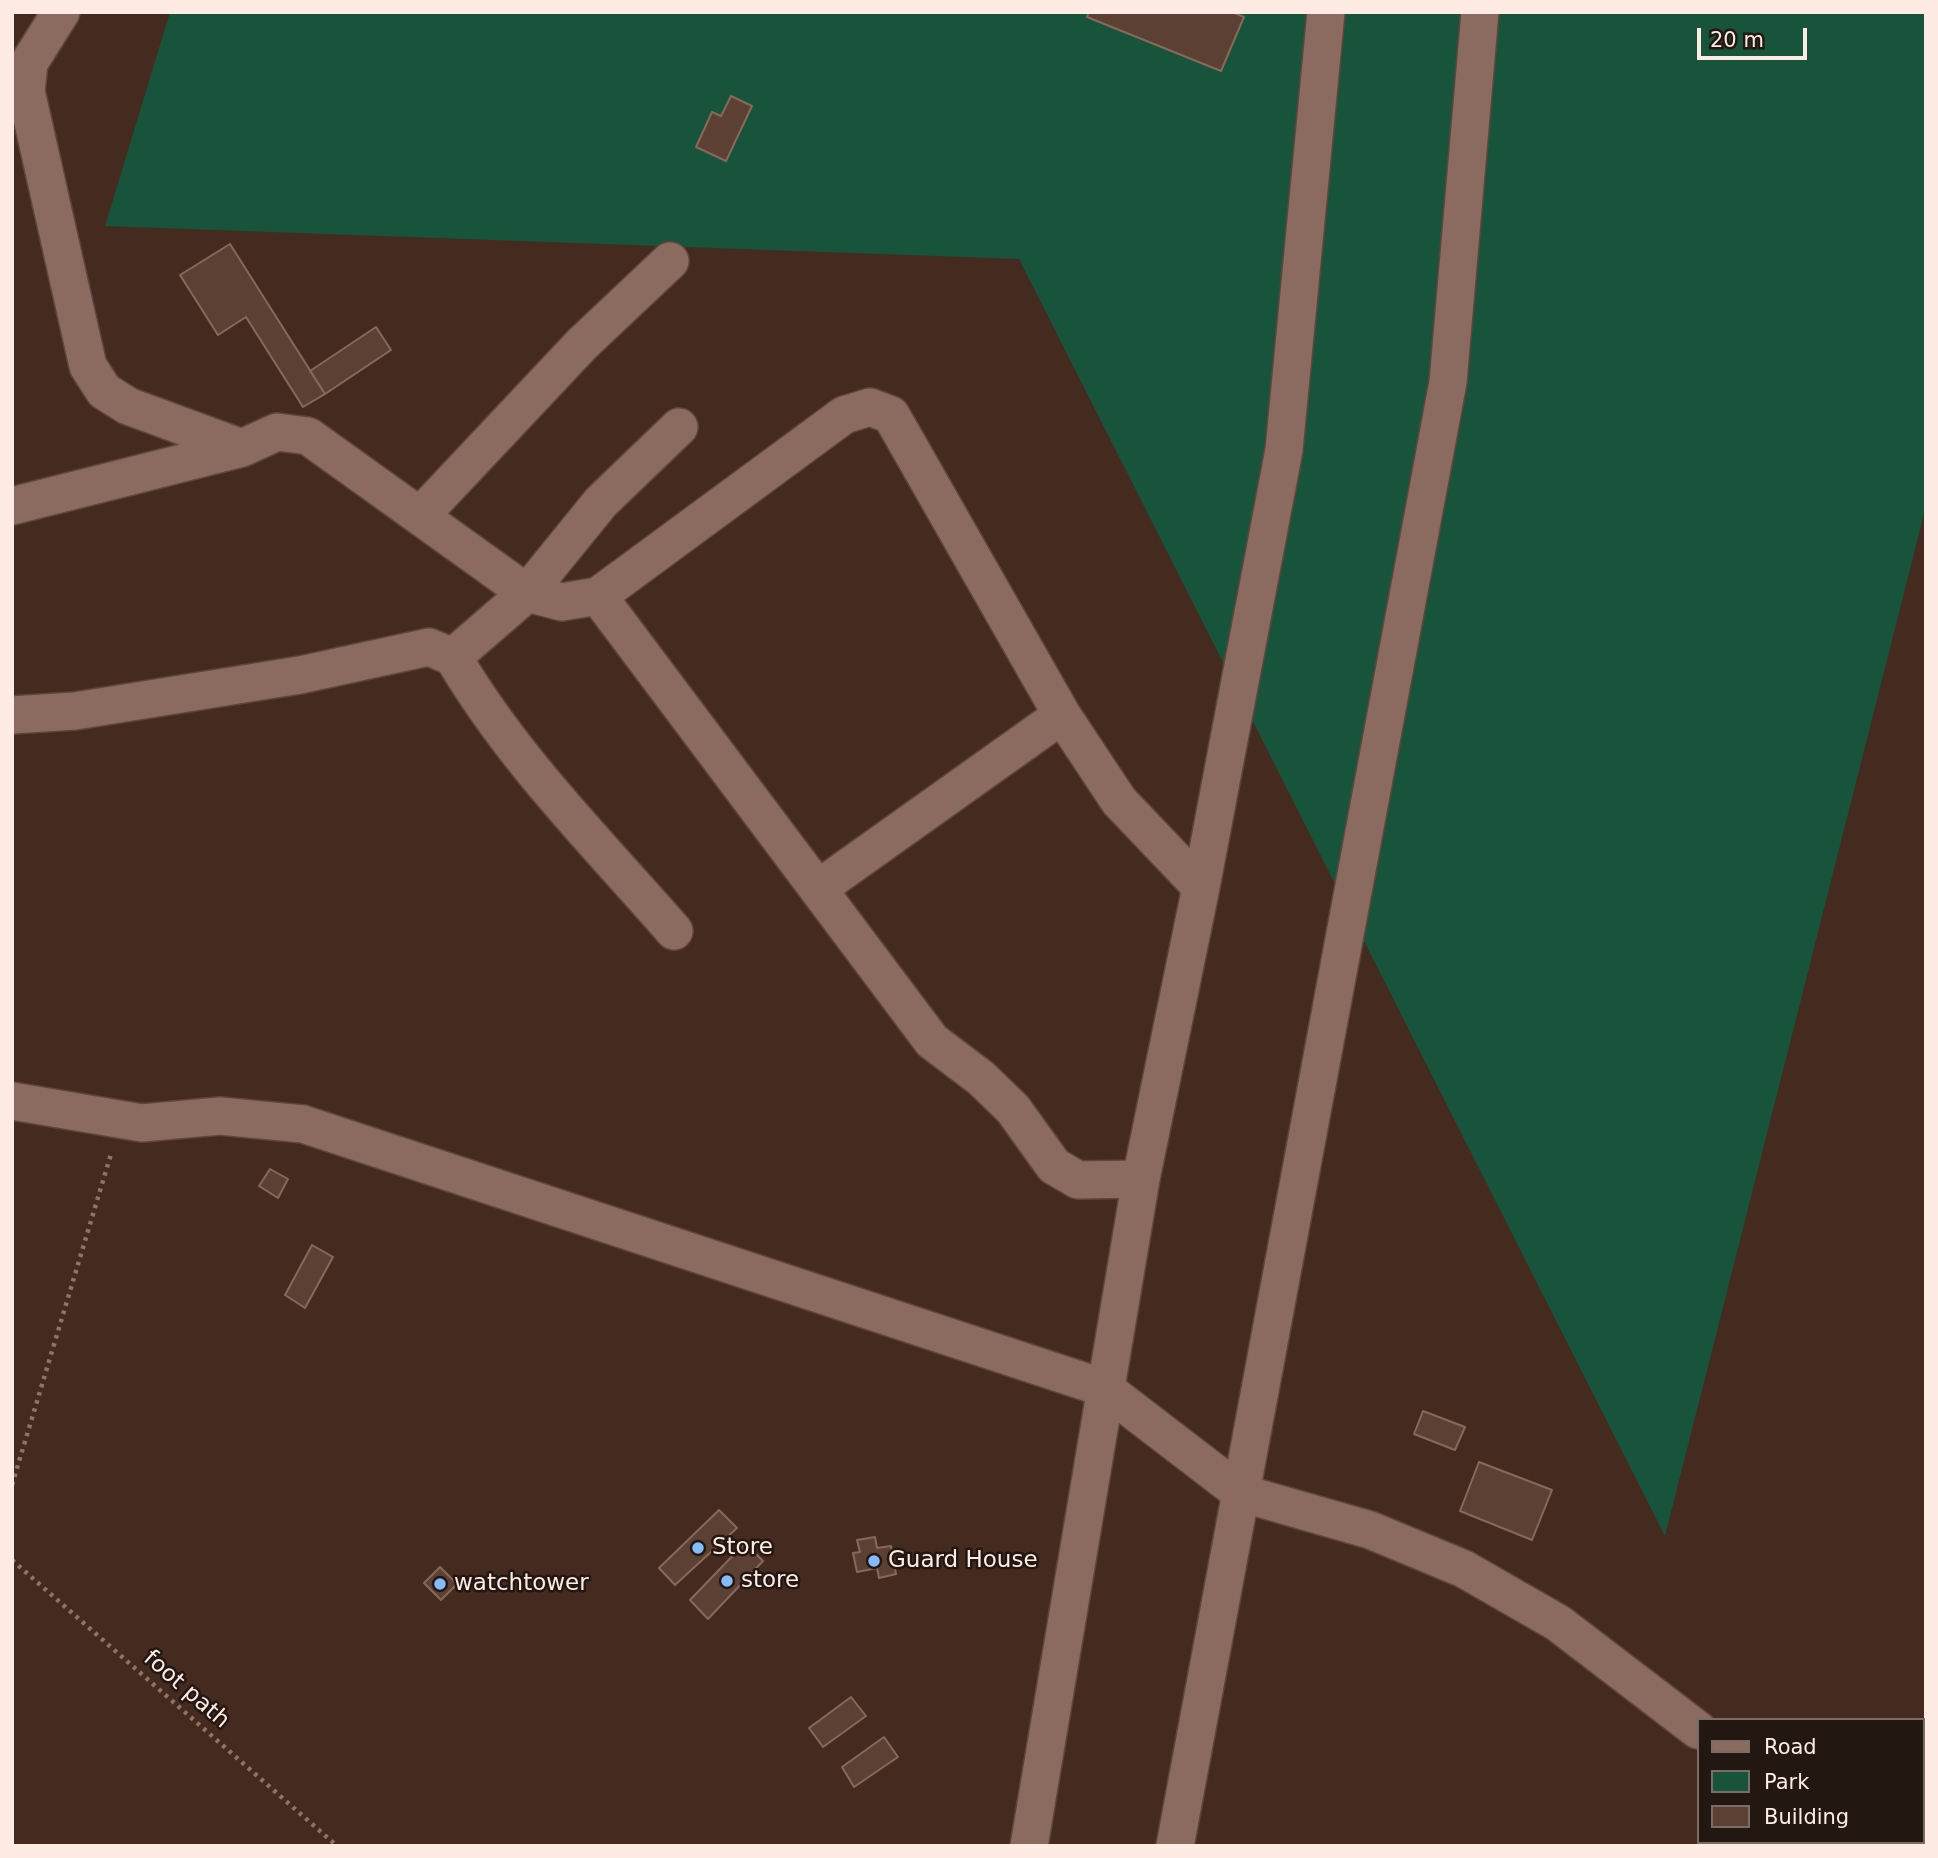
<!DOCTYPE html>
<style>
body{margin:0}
#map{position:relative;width:1938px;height:1858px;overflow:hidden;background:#452a20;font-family:"DejaVu Sans",sans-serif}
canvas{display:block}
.frame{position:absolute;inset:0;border:14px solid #feebe4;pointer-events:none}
.legend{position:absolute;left:1697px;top:1718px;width:228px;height:126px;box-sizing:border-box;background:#231712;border:2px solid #7b6c66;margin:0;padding:9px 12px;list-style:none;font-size:21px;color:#feebe4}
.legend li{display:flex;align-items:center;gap:14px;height:35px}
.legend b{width:35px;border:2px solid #7b6c66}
.scale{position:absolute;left:1697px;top:28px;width:110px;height:32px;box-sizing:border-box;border:4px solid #feebe4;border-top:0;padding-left:9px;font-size:21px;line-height:24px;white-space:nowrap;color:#feebe4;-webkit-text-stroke:5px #231712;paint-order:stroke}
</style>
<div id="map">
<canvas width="1938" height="1858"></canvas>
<div class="frame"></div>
<ul class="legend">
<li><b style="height:9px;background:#8b6b5f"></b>Road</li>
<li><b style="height:19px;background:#18543c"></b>Park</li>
<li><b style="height:19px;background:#5c4033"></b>Building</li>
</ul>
<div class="scale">20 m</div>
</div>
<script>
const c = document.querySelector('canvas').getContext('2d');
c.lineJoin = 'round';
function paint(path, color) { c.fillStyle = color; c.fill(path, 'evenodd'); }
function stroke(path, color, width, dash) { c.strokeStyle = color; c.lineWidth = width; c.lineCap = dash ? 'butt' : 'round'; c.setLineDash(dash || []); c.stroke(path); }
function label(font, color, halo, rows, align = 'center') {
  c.font = font + ' "DejaVu Sans",sans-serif'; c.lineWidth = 5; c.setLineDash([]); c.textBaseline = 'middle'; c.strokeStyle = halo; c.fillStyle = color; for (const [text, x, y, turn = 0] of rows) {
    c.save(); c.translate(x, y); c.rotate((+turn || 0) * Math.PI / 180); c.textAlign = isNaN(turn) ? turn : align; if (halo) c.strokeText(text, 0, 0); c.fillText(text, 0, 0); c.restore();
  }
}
paint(new Path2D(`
 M170,12H1926V506L1665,1536L1019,259L105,226Z`), '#18543c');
const building = new Path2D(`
 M1089,12H1232L1244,17L1221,71L1087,17Z
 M731,96L752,106L726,161L696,147L712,112L721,116Z
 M230,244L325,394L303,407L246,317L218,335L180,275Z
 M376,327L391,350L325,394L310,371Z
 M270,1169L288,1179L278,1198L259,1186Z
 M312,1245L333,1257L305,1308L285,1295Z
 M1423,1411L1465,1427L1455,1450L1414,1434Z
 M1479,1462L1552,1490L1532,1540L1460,1511Z
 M719,1510L737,1528L675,1585L659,1568Z
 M875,1537L877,1548L891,1546L896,1574L879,1578L877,1568L857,1572L853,1553L860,1552L857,1540Z
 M745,1543L763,1561L708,1619L690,1600Z
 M440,1567L457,1584L441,1600L424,1583Z
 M851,1697L866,1716L823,1747L809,1728Z
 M884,1737L898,1757L854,1787L842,1767Z`);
paint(building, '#5c4033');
stroke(building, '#87695b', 2);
const street = new Path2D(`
 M61,12L29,63L26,91L88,366L104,391L128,406L242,448
 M12,506L242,448L277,432L308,436L527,593L601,502L679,427
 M421,515L582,344L670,261
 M598,596L932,1041L981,1078L1013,1109L1054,1166L1078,1180L1141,1179
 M453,657C512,758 597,843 674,931
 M12,715L75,711L300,675L429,647L453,657L527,593L562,602L598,596L844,415L870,407L891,415L1062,715L1119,801L1201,887
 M819,888L1062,715
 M12,1101L142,1123L220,1116L303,1124L1104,1388L1241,1493L1370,1530L1464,1569L1558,1623L1698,1730
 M1922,1821L1926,1822
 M1846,1842L1851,1846
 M1029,1846L1141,1179L1201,887L1284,450L1326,12
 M1175,1846L1448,382L1480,12`);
stroke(street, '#5e463e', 40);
stroke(new Path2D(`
 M12,1485L111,1154
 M12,1560L337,1846`), '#8c746b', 4.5, [3.5, 5]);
stroke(street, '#8b6b5f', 37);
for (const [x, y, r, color] of [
 [698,1548,7,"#86bbfb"],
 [874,1561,7,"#86bbfb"],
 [727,1581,7,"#86bbfb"],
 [440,1584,7,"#86bbfb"]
]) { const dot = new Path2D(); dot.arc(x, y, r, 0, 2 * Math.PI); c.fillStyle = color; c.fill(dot); stroke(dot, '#231712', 2.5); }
label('23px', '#feebe4', '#231712', [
 ["Store",712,1548],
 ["Guard House",888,1561],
 ["store",741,1581],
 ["watchtower",454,1584]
], 'left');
label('23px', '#feebe4', '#231712', [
 ["foot path",186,1690,41]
]);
</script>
